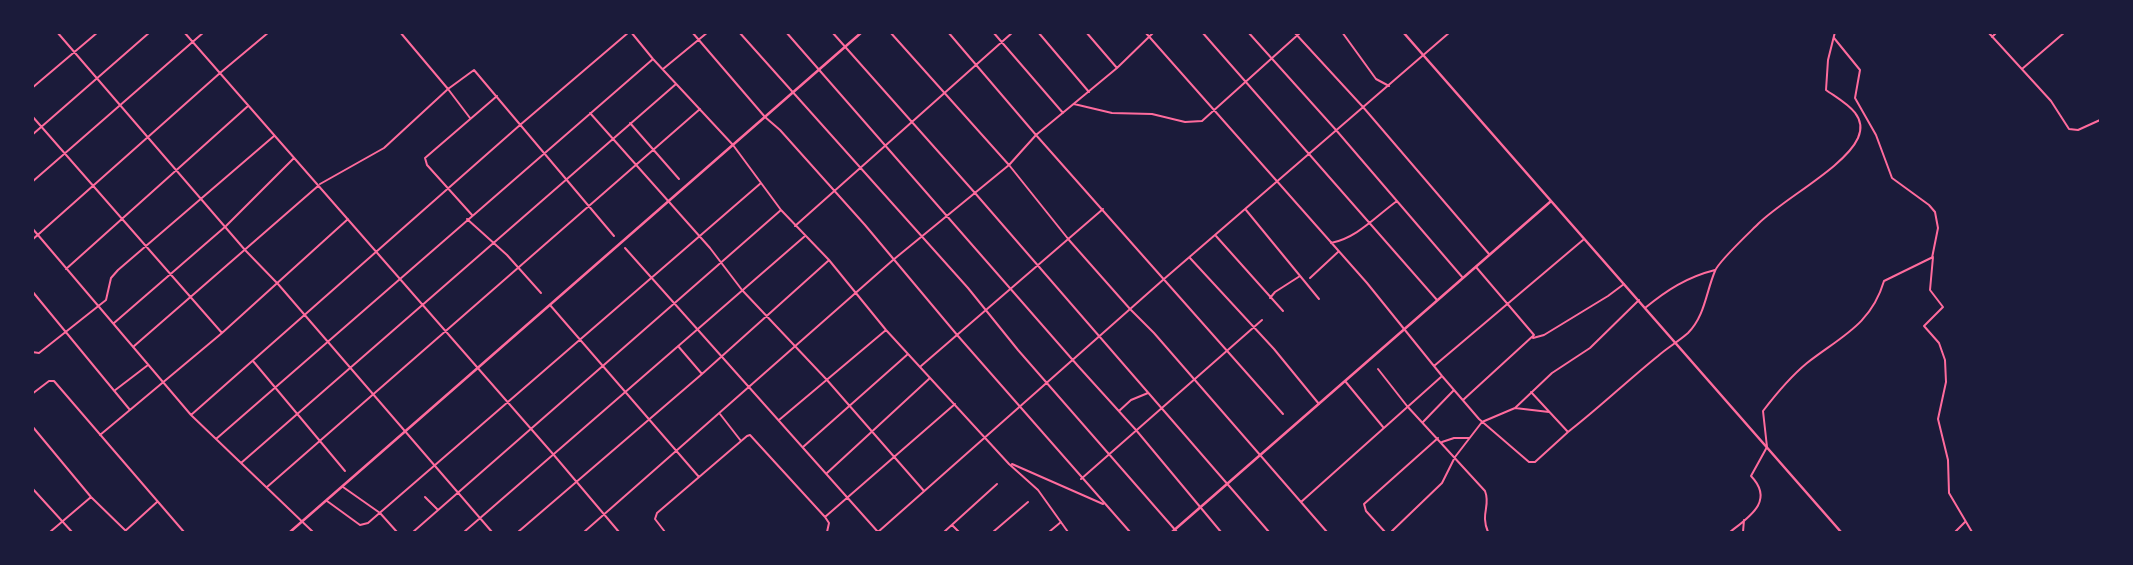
<!DOCTYPE html>
<style>
body{margin:0}
#map{position:relative;width:2133px;height:565px;overflow:hidden;background:#1b1b3a;font-family:Quicksand,sans-serif}
canvas{display:block}
.frame{position:absolute;inset:0;border:34px solid #1b1b3a;pointer-events:none}
</style>
<div id="map">
<canvas width="2133" height="565"></canvas>
<div class="frame"></div>
</div>
<script>
const c = document.querySelector('canvas').getContext('2d');
c.lineJoin = 'round';
function stroke(path, color, width, dash) { c.strokeStyle = color; c.lineWidth = width; c.lineCap = dash ? 'butt' : 'round'; c.setLineDash(dash || []); c.stroke(path); }
stroke(new Path2D(`
 M57,32L245,250L278,284L492,532
 M184,32L553,454L619,532
 M631,32L653,59L733,145L781,210L829,260L886,330L1009,464L1038,490L1068,532
 M692,32L765,117L780,130L865,225L958,336L1130,532
 M739,32L968,288L1018,350L1177,532
 M786,32L1078,366L1136,430L1221,532
 M832,32L975,193L1269,532
 M948,32L1036,135L1283,414
 M993,32L1063,113
 M1038,32L1089,92
 M1086,32L1117,68
 M1145,32L1367,283L1442,376L1479,419L1529,462H1535L1568,432
 M1154,32L1117,68L1036,135L1009,165L1069,240L1130,309L1154,333L1327,532
 M1202,32L1437,300
 M1248,32L1336,130L1463,278
 M1294,32L1363,107L1489,254
 M1342,32L1376,79L1389,86
 M1988,32L2051,101L2069,129L2078,130L2100,120
 M1992,37L1997,32
 M1834,38L1860,70L1855,98L1876,135L1892,178L1929,205L1935,212L1938,228L1932,258
 M663,69L708,32
 M2022,69L2065,32
 M32,88L98,32
 M1074,104L1112,113L1152,114L1185,122L1202,121L1301,32
 M590,113L710,248L742,290L827,380L924,491
 M32,116L222,333
 M470,118L448,89L474,70L614,236
 M630,123L679,179
 M32,135L150,32
 M32,182L204,32
 M320,184L384,148L448,89L400,32
 M1246,210L1319,299
 M472,215L427,165L425,158L497,96
 M467,219L507,255L541,293
 M795,226L1013,32
 M32,228L191,415L313,532
 M1216,236L1283,311
 M32,240L220,73L269,32
 M1331,243C1357,238 1375,217 1397,201
 M625,248L878,532
 M1933,257L1930,290L1943,307L1924,326L1939,343L1945,360L1946,382L1938,419L1948,460L1949,493L1972,532
 M1190,258L1274,349L1319,404
 M66,269L248,106
 M1310,278L1338,252
 M32,291L130,410
 M1270,298L1275,292L1300,276
 M550,305L699,477
 M1645,308C1667,290 1687,277 1715,270
 M114,323L226,226L294,158
 M1533,338L1544,335L1608,296L1624,284
 M678,346L702,374
 M133,347L318,186
 M32,352L39,353L106,300L111,278L118,270L274,136
 M253,361L345,471
 M921,366L1103,209
 M1434,366L1583,240
 M1378,369L1407,406L1485,491C1491,506 1480,513 1488,532
 M1345,381L1383,427
 M114,391L148,365
 M1531,392L1568,432C1599,408 1627,381 1658,356C1667,348 1679,341 1688,333C1705,316 1706,292 1715,271C1718,262 1749,233 1758,224C1783,199 1845,167 1858,138C1869,114 1841,101 1826,90L1828,60L1835,32
 M32,394L49,381H54L184,532
 M1463,400L1534,335L1476,267
 M1515,408L1549,412
 M1119,411L1131,400L1148,393
 M720,414L741,441
 M191,415L520,125L629,32
 M779,420L886,330
 M1423,422L1454,390
 M32,426L91,497L127,532
 M100,435L222,333L348,219
 M216,439L653,59
 M1442,442L1454,438H1469
 M803,447L908,354
 M241,463L676,84
 M1012,464L1103,504
 M827,473L930,378
 M1081,479L1262,320
 M267,487L700,109
 M343,487L380,513L397,532
 M32,488L72,532
 M425,497L438,510
 M327,501L360,525L368,523L761,183
 M1301,502L1441,377
 M825,517L955,404
 M952,525L959,532
 M50,532L91,497
 M124,532L157,502
 M413,532L781,210
 M464,532L805,236
 M518,532L702,374L828,261
 M584,532L893,260L1009,165L890,32
 M665,532L655,519L657,513L747,436L750,435L825,517L829,523L827,532
 M878,532L1164,279L1450,32
 M944,532L997,484
 M993,532L1028,502
 M1049,532L1061,522
 M1385,532L1366,511L1364,504L1438,438
 M1391,532L1442,483L1455,457L1482,422L1515,408L1552,373L1590,348L1639,300
 M1730,532C1749,517 1775,501 1751,476L1767,447L1763,411C1776,394 1790,377 1807,363C1840,337 1871,325 1884,281L1933,257
 M1743,532L1744,520
 M1955,532L1965,522`), '#ff6b9d', 2);
stroke(new Path2D(`
 M1403,32L1841,532
 M290,532L862,32
 M1172,532L1550,202`), '#ff6b9d', 2.5);
</script>
